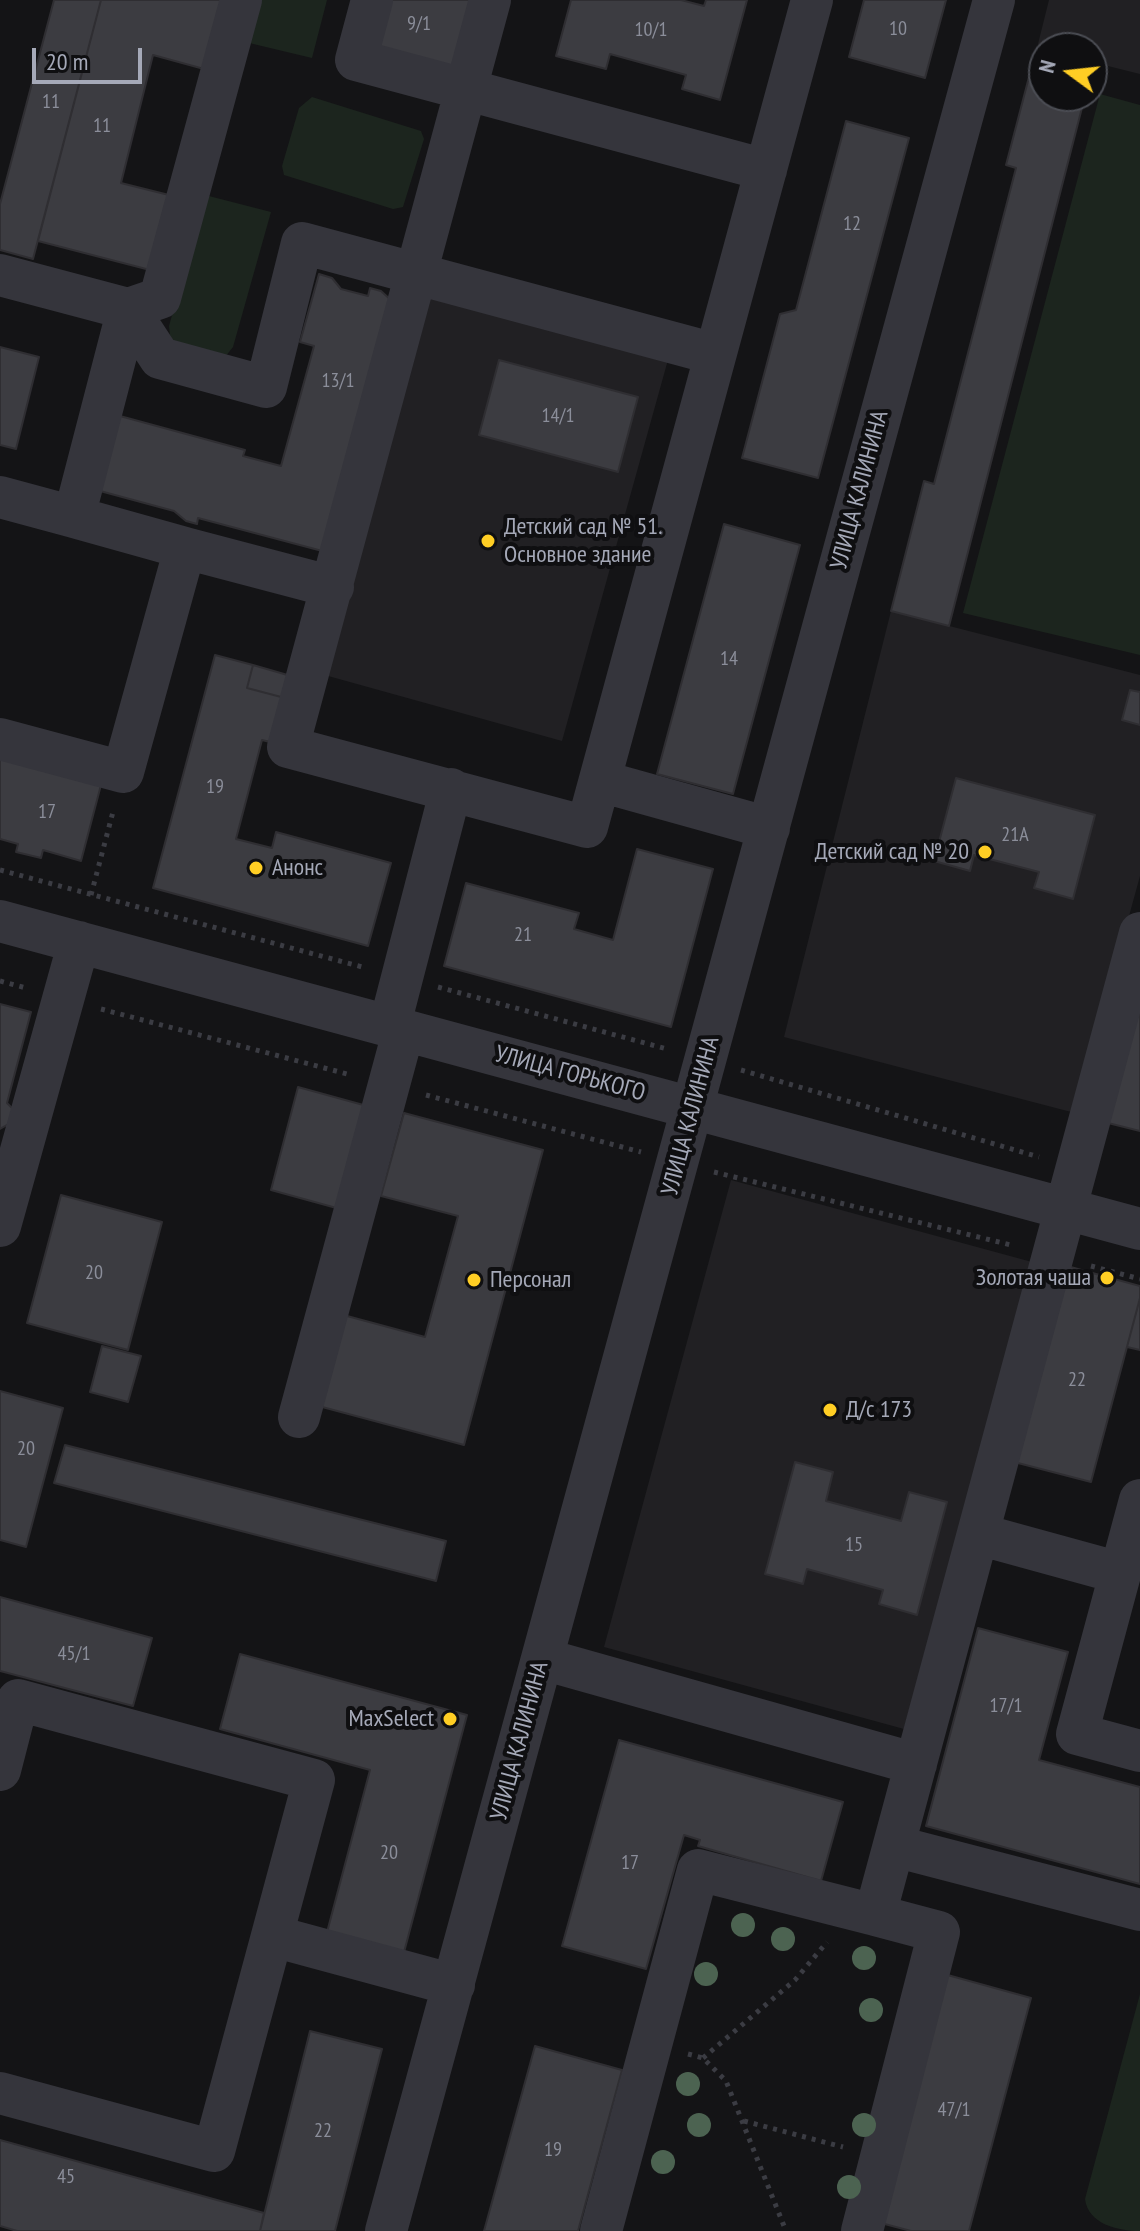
<!DOCTYPE html>
<meta charset="utf-8">
<style>
body{margin:0}
#map{position:relative;width:1140px;height:2231px;overflow:hidden;background:#141416;font-family:"PT Sans Narrow",sans-serif}
canvas{display:block}
.north{position:absolute;left:1028px;top:32px;width:80px;height:80px;box-sizing:border-box;background:#0f0f11;border:2px solid #4b4d54;border-radius:50%;rotate:285deg;font-size:22px;font-weight:700;line-height:32px;text-align:center;color:#a5a9b8}
.north::after{content:'';display:block;margin:auto;width:28px;height:36px;background:#ffce24;clip-path:polygon(50% 0,100% 100%,50% 72%,0 100%)}
.scale{position:absolute;left:32px;top:48px;width:110px;height:36px;box-sizing:border-box;border:4px solid #a5a9b8;border-top:0;padding-left:10px;font-size:24px;line-height:28px;white-space:nowrap;color:#a5a9b8;-webkit-text-stroke:6px #0f0f11;paint-order:stroke}
</style>
<div id="map">
<canvas width="1140" height="2231"></canvas>
<div class="north">N</div>
<div class="scale">20 m</div>
</div>
<script>
const c = document.querySelector('canvas').getContext('2d');
c.lineJoin = 'round';
function paint(path, color) { c.fillStyle = color; c.fill(path, 'evenodd'); }
function stroke(path, color, width, dash) { c.strokeStyle = color; c.lineWidth = width; c.lineCap = dash ? 'butt' : 'round'; c.setLineDash(dash || []); c.stroke(path); }
function label(font, color, halo, rows, align = 'center') {
  c.font = font + ' "PT Sans Narrow",sans-serif'; c.lineWidth = 8; c.setLineDash([]); c.textBaseline = 'middle'; c.strokeStyle = halo; c.fillStyle = color; for (const [text, x, y, turn = 0] of rows) {
    c.save(); c.translate(x, y); c.rotate((+turn || 0) * Math.PI / 180); c.textAlign = isNaN(turn) ? turn : align; if (halo) c.strokeText(text, 0, 0); c.fillText(text, 0, 0); c.restore();
  }
}
paint(new Path2D(`
 M1049,0H1140V74L1092,62V48H1037Z
 M430,282L671,349L562,741L321,674Z
 M891,611L1140,675V876L1075,1113L784,1037Z
 M731,1180L1032,1262L904,1729L604,1647Z`), '#212023');
paint(new Path2D(`
 M257,0H327L312,58L245,42Z
 M1100,94L1140,105V655L963,613Z
 M312,97L421,131L424,139L403,207L393,209L284,175L282,166L299,108Z
 M205,195L271,212L233,347L221,362L171,344L169,326Z
 M1140,1994V2231C1118,2231 1088,2224 1085,2199Z`), '#1c251e');
const building = new Path2D(`
 M54,0H101L33,259L0,250V204Z
 M101,0H221L204,69L153,55L121,183L169,195L150,270L38,241Z
 M377,0H473L454,72L375,59Z
 M571,0H681L704,6L706,0H747L720,100L682,89L686,75L610,54L606,69L556,56Z
 M864,0H946L925,78L849,57Z
 M1035,54L1044,56V96H1085L949,626L891,611L924,481L934,484L1016,168L1006,165Z
 M846,121L909,138L818,478L742,458L780,314L796,310Z
 M319,274L332,278L341,289L368,296L370,288L381,291L393,302L326,552L198,518L197,524L186,521L174,511L100,491L120,416L245,450L243,456L281,466L314,346L300,342Z
 M0,347L39,357L16,449L0,445Z
 M499,360L638,397L618,472L479,435Z
 M724,524L800,545L733,794L657,774Z
 M215,655L253,665L247,688L285,698L274,743L262,740L236,839L272,848L276,832L391,863L368,946L153,888Z
 M253,665L291,676L285,698L247,688Z
 M1130,690L1140,692V725L1122,720Z
 M0,758L101,785L81,861L43,850L41,858L16,852L18,844L0,839Z
 M956,778L1095,815L1073,899L1034,888L1039,872L974,855L970,871L934,861Z
 M637,849L713,869L671,1027L444,966L466,883L579,913L574,929L613,940Z
 M0,1004L31,1012L7,1103L16,1112L14,1121L0,1129Z
 M1140,1004V1131L1108,1123Z
 M298,1087L367,1106L340,1209L271,1190Z
 M404,1113L543,1150L464,1445L311,1404L336,1313L425,1337L458,1216L381,1196Z
 M61,1195L162,1222L128,1350L27,1323Z
 M1067,1266L1140,1286V1298L1091,1482L1014,1462Z
 M1140,1298V1350L1127,1347Z
 M102,1346L141,1356L128,1402L90,1392Z
 M0,1391L63,1408L26,1547L0,1540Z
 M65,1445L446,1541L436,1581L54,1483Z
 M795,1462L833,1472L826,1501L901,1521L909,1492L947,1502L917,1615L879,1604L883,1590L807,1569L803,1584L765,1574Z
 M0,1597L152,1638L133,1706L0,1671Z
 M978,1628L1068,1652L1039,1760L1140,1787V1884L926,1826Z
 M240,1654L467,1715L403,1956L326,1936L370,1770L220,1729Z
 M619,1740L843,1802L821,1881L698,1846L700,1840L684,1835L646,1969L562,1946Z
 M944,1974L1031,1998L969,2231H911L877,2222Z
 M310,2031L382,2049L335,2231H260Z
 M535,2046L622,2070L578,2231H484Z
 M0,2140L264,2213L260,2231H17L0,2226Z`);
paint(building, '#3c3c41');
stroke(building, '#2f2e32', 2);
stroke(new Path2D(`
 M0,870L366,968
 M91,895L114,808
 M0,981L26,988
 M438,987L667,1049
 M101,1009L351,1075
 M741,1070L1039,1157
 M426,1095L641,1152
 M714,1172L1015,1246
 M1091,1266L1140,1279
 M688,2054L703,2058L726,2081L786,2231
 M703,2058L795,1980L827,1942
 M744,2121L843,2147`), '#3b3c43', 5, [4, 6]);
stroke(new Path2D(`
 M241,0L160,298L128,309L160,358L266,387L302,243L715,354
 M372,0L356,60L766,170
 M490,0L288,747L587,827L812,0
 M0,275L128,309L74,517L0,497
 M185,548L333,587
 M0,739L123,772L185,548L74,517
 M600,781L769,828
 M0,921L1140,1229
 M390,1024L451,789
 M0,1226L79,942
 M299,1417L404,1029
 M1140,1500L1077,1734L1140,1751
 M978,1534L1120,1573
 M543,1659L916,1764
 M0,1770L18,1700L314,1780L214,2151L0,2093
 M894,1846L1140,1910
 M273,1936L454,1985
 M386,2231L994,0
 M601,2231L698,1870L875,1915L1140,933
 M862,2231L939,1932L875,1915`), '#35353c', 42);
c.fillStyle = '#4c6351';
for (const [x, y] of [
 [743,1925],
 [783,1939],
 [864,1958],
 [706,1974],
 [871,2010],
 [688,2084],
 [699,2125],
 [864,2125],
 [663,2162],
 [849,2187]
]) { c.beginPath(); c.arc(x, y, 12, 0, 2 * Math.PI); c.fill(); }
for (const [x, y, r, color] of [
 [488,541,8,"#ffce24"],
 [985,852,8,"#ffce24"],
 [256,868,8,"#ffce24"],
 [1107,1278,8,"#ffce24"],
 [474,1280,8,"#ffce24"],
 [830,1410,8,"#ffce24"],
 [450,1719,8,"#ffce24"]
]) { const dot = new Path2D(); dot.arc(x, y, r, 0, 2 * Math.PI); c.fillStyle = color; c.fill(dot); stroke(dot, '#0f0f11', 3); }
label('20px', '#8b8e9a', null, [
 ["9/1",419,24],
 ["10",898,29],
 ["10/1",651,30],
 ["11",51,102],
 ["11",102,126],
 ["12",852,224],
 ["13/1",338,381],
 ["14/1",558,416],
 ["14",729,659],
 ["19",215,787],
 ["17",47,812],
 ["21А",1015,835],
 ["21",523,935],
 ["20",94,1273],
 ["22",1077,1380],
 ["20",26,1449],
 ["15",854,1545],
 ["45/1",74,1654],
 ["17/1",1006,1706],
 ["20",389,1853],
 ["17",630,1863],
 ["47/1",954,2110],
 ["22",323,2131],
 ["19",553,2150],
 ["45",66,2177]
]);
label('24px', '#a5a9b8', '#0f0f11', [
 ["УЛИЦА КАЛИНИНА",860,490,-75],
 ["УЛИЦА ГОРЬКОГО",570,1074,15],
 ["УЛИЦА КАЛИНИНА",691,1116,-75],
 ["УЛИЦА КАЛИНИНА",520,1741,-75]
]);
label('24px', '#a5a9b8', '#0f0f11', [
 ["Детский сад № 51.",504,527],
 ["Основное здание",504,555],
 ["Детский сад № 20",969,852,"right"],
 ["Анонс",272,868],
 ["Золотая чаша",1091,1278,"right"],
 ["Персонал",490,1280],
 ["Д/с 173",846,1410],
 ["MaxSelect",434,1719,"right"]
], 'left');
</script>
